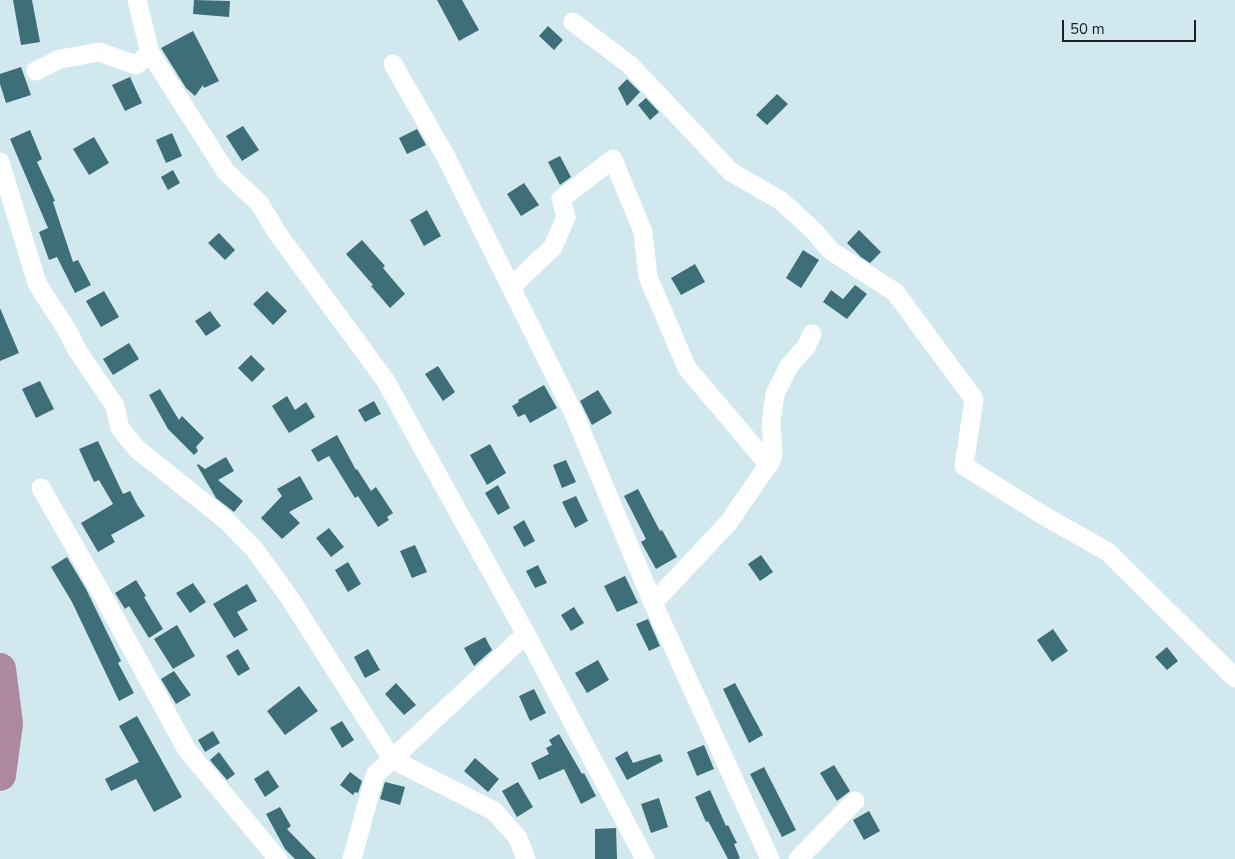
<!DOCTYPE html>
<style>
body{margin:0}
#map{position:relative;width:1235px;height:859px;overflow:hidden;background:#d0e8ee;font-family:"Nunito Sans",sans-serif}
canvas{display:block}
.scale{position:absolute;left:1062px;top:20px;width:134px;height:22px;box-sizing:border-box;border:2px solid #192224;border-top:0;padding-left:6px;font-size:15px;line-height:18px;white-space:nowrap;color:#192224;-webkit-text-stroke:4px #d0e8ee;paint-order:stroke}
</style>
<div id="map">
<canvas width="1235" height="859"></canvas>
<div class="scale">50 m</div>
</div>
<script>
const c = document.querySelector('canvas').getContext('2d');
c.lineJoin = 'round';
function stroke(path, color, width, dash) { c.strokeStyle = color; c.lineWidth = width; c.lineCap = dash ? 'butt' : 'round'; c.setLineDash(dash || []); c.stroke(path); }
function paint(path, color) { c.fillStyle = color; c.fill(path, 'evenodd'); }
stroke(new Path2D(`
 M0,669L7,723L0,775`), '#ad889f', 32);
paint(new Path2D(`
 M13,0H32L40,42L21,45Z
 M194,0L230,1L229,17L193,14Z
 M437,0H462L479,30L459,41Z
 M548,26L563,40L554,50L539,36Z
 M193,31L219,81L204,88L203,85L195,96L186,88L161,48Z
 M21,67L31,95L6,103L0,84V74Z
 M130,77L142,103L125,111L112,85Z
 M627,79L640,92L627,106L618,88Z
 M777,94L788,104L767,125L756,115Z
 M646,98L659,112L650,120L638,105Z
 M243,126L259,150L242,161L226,136Z
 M417,129L426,145L407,154L399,138Z
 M30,130L42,159L37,162L55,201L53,202L73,262L78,260L91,285L75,293L57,257L49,260L39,232L48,228L10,139Z
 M172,133L182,156L166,163L156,140Z
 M94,137L109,163L89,175L73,149Z
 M560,156L571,177L560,185L548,162Z
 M173,170L180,183L168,190L161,177Z
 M524,183L539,205L521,216L507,194Z
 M427,210L441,236L424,246L410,220Z
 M859,230L881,252L870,263L861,257L847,243Z
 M219,233L235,250L225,260L208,243Z
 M362,240L385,266L383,268L405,294L390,308L371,286L373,285L346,254Z
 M803,250L819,260L801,288L786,278Z
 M695,264L705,282L681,295L671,278Z
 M855,285L867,294L847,319L823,302L831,290L843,299Z
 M104,291L119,317L101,327L86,301Z
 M267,291L287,311L273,325L253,304Z
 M0,308L19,353L0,361Z
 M210,311L221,326L206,336L195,321Z
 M129,343L139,359L113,375L103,359Z
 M251,355L265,369L252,382L238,368Z
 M438,366L455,392L443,401L425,374Z
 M40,381L54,409L36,418L22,389Z
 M544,385L557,408L530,423L525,414L518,417L512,406L519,402L518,400Z
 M160,389L179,420L182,416L204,438L196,447L198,451L194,455L168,429L149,395Z
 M598,390L612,413L592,425L580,401Z
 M287,396L295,410L306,402L315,417L289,433L272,406Z
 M374,401L381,414L365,422L358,410Z
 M337,435L356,470L357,469L371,491L376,487L393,513L387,517L389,520L378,527L358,496L355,498L329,456L318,462L311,450Z
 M98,441L123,494L130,491L138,506L145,516L111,535L115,542L98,552L81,523L113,504L99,480L94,482L79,449Z
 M490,444L506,473L487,485L470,455Z
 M226,457L234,471L218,480L243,501L234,512L216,498L197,465L198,464L205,469Z
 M566,460L576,482L562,488L553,465Z
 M300,476L313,499L289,512L300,523L282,539L261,518L282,496L277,489Z
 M498,485L510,508L498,515L485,493Z
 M638,489L660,531L662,530L677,557L656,569L641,542L646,539L624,496Z
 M576,496L588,521L575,528L562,502Z
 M524,520L535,541L524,547L513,527Z
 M329,528L344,547L331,557L316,538Z
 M415,545L427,572L412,578L400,551Z
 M761,555L773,572L760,581L748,564Z
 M67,557L86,589L121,661L118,663L134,693L119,701L72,602L51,567Z
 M348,562L361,584L348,592L335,570Z
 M538,565L547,583L535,588L526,571Z
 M625,576L638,603L617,612L604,586Z
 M136,580L146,596L144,597L163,629L149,638L129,606L125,609L115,593Z
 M193,583L206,602L190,613L176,593Z
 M247,584L257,601L237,612L248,630L234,638L213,604Z
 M574,607L584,623L571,631L561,615Z
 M648,619L660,646L649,651L636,624Z
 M177,625L195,656L173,669L154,639Z
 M1053,629L1068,651L1052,662L1037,640Z
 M485,637L492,650L474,666L464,648Z
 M1167,647L1178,661L1167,670L1155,657Z
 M238,649L250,669L238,676L226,656Z
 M368,649L380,670L365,678L354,657Z
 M598,660L609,680L587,693L575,673Z
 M174,671L191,695L176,704L161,679Z
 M396,683L416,705L404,715L385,694Z
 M735,683L763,735L749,743L723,689Z
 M299,686L318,711L285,735L267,711Z
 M534,689L546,713L530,721L519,696Z
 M137,716L182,797L154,812L136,779L111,791L105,779L139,762L119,726Z
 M342,721L354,740L342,748L330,728Z
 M213,731L220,743L205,752L198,740Z
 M559,734L582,774L584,773L596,796L581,804L564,769L539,780L531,763L549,754L546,748L552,745L549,740Z
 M704,745L714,769L697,776L687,752Z
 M627,751L633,763L660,754L663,761L627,780L615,758Z
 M219,752L235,774L227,780L210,760Z
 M475,758L499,779L488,792L464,771Z
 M834,765L850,791L837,801L820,773Z
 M764,767L796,830L782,837L750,774Z
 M268,770L279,787L265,797L254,779Z
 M350,772L362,781L358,793L355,792L353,795L340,785Z
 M385,782L405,787L400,805L380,799Z
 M518,782L533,807L517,817L502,791Z
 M710,790L726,826L728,825L737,843L734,844L740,858L738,859H728L708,821L706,822L695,797Z
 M659,798L668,827L651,833L641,804Z
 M280,807L291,826L287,829L316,859H295L285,849L266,814Z
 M869,811L880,831L864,840L853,820Z
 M616,828L617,859H595V829Z`), '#3e6e78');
stroke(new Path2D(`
 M137,0L150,53L226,172L259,203L278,234L385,380L526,634L645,859
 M573,22L630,65L731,172L780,200L814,231L831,251L895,292L974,399L964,466L1046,517L1108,552L1235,678
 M393,64L446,157L574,414L653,603L770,859
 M36,71L60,59L99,52L136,65L150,53
 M0,162L37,283L43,293L67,330L77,350L115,406L120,428L137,449L227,521L255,550L289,597L392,759L494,811L518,838L526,859
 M511,287L553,247L566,217L561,199L613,159L643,232L648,277L687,368L769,465
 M41,488L103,596L187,750L278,859
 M653,603L729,522L772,459L773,452L771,423L775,394L789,366L806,347L812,334
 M352,859L375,775L526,634
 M798,859L855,801`), '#fff', 19);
</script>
